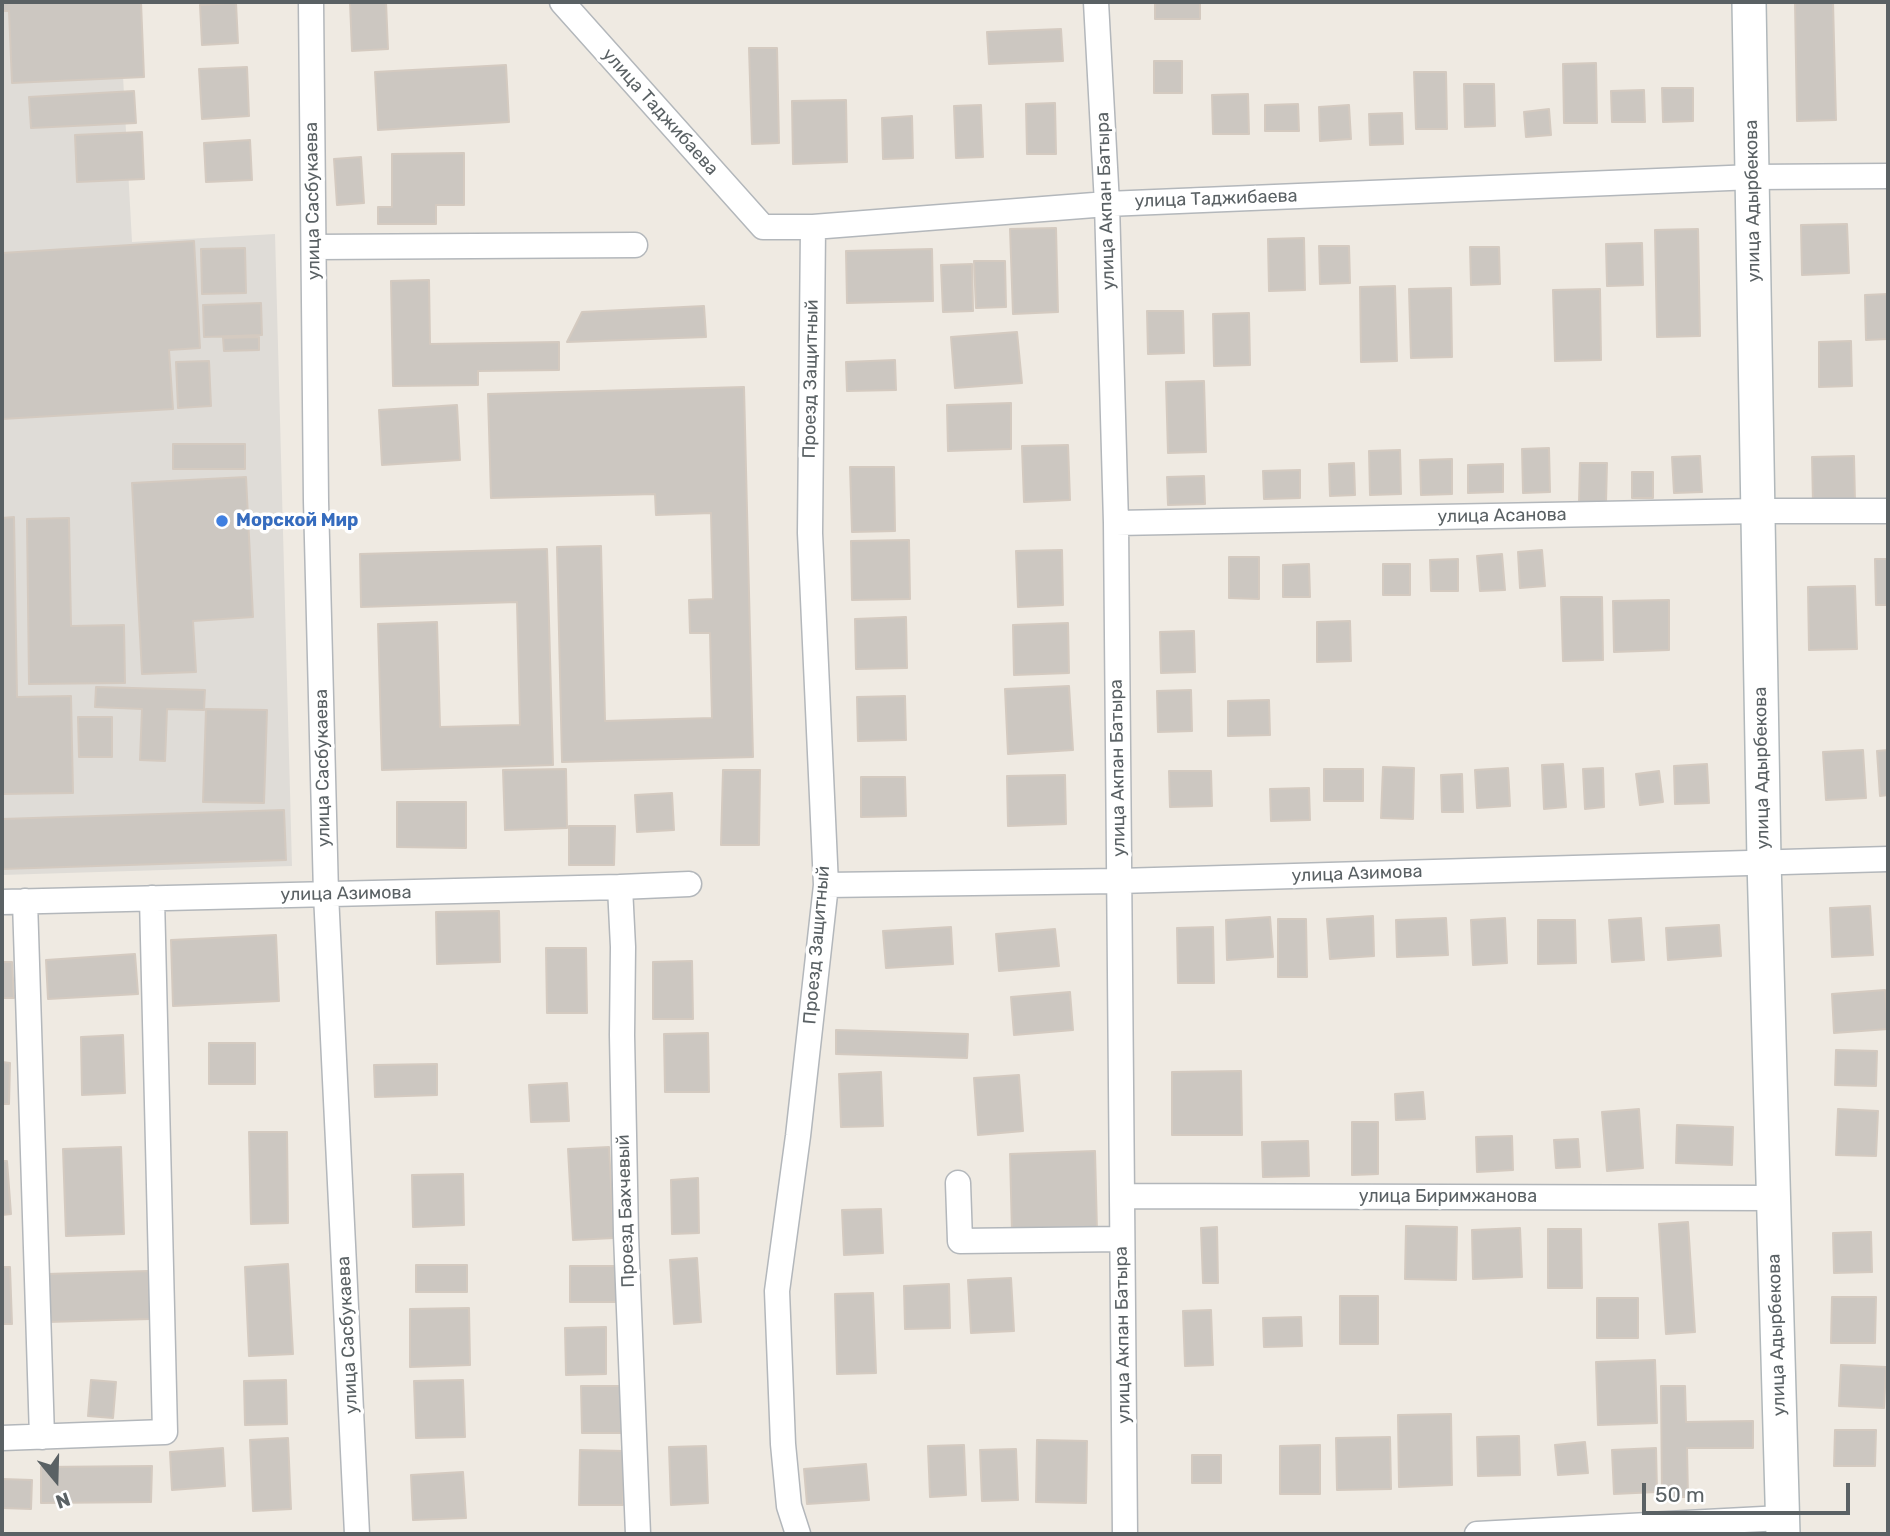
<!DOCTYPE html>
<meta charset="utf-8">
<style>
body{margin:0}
#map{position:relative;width:1890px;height:1536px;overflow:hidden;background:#efeae2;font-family:Rubik,sans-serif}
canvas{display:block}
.frame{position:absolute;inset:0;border:4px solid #5a6164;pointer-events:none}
.north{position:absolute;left:21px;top:1445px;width:70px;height:70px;-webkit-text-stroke:5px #fff;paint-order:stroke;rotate:161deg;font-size:19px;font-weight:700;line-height:28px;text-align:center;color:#5a6164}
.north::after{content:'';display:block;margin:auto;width:24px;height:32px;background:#5a6164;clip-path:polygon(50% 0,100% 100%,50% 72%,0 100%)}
.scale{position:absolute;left:1642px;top:1483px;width:208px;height:32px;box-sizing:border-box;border:4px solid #5a6164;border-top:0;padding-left:9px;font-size:21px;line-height:24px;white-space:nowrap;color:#5a6164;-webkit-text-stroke:5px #fff;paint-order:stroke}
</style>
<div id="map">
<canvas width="1890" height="1536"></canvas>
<div class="frame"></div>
<div class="north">N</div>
<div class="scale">50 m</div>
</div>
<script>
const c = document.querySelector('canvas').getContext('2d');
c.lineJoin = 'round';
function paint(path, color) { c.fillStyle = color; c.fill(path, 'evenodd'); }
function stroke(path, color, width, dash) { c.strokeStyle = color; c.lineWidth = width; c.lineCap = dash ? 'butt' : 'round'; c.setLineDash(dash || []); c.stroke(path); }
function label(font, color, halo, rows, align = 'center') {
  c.font = font + ' Rubik,sans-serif'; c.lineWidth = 7; c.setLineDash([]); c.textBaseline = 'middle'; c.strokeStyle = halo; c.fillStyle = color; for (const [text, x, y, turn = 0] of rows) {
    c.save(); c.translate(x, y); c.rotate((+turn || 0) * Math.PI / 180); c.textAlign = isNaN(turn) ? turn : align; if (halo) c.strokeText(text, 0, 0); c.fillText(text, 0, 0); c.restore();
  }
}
paint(new Path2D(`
 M2,2H119L132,242L275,234L292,866L2,875Z`), '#dfdcd7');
const building = new Path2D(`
 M2,2H141L144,77L12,83L9,11H2Z
 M350,2H386L388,49L352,51Z
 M1155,2H1200V19H1155Z
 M1795,2H1833L1836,120L1797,121Z
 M236,3L238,43L202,45L200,5Z
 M1061,29L1063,61L989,64L987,32Z
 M749,48H777L779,143L752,144Z
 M1154,61H1182V93H1154Z
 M1596,63L1597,123H1564L1563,64Z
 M506,65L509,122L378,130L375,72Z
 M247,67L249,116L202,119L199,69Z
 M1414,72H1446L1447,129H1416Z
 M1464,84H1494L1495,126L1465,127Z
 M1662,88H1693V121L1663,122Z
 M1644,90L1645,122H1612L1611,91Z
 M134,91L136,123L31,128L29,97Z
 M1248,94L1249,134H1213L1212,95Z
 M846,100L847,162L793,164L792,101Z
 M1055,103L1056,154H1027L1026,104Z
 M1298,104L1299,131H1265V105Z
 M981,105L983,157L956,158L954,106Z
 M1349,105L1351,139L1320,141L1319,107Z
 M1549,109L1551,135L1526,137L1524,112Z
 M1402,113L1403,144L1370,145L1369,114Z
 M912,116L913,158L883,159L882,118Z
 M142,132L144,179L77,182L75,135Z
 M250,140L252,180L206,182L204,143Z
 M464,153V205H436V224H378V207H392V154Z
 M361,157L364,203L337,205L334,159Z
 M1847,224L1849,273L1802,275L1801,225Z
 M1056,228L1058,312L1013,314L1010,229Z
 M1698,229L1700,336L1657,337L1655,230Z
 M1304,238L1305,290L1269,291L1268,239Z
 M194,241L200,348L169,350L173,409L2,419V253Z
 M1642,243L1643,285L1607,286L1606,244Z
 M1319,246H1349L1350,283L1320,284Z
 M1470,247H1499L1500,284L1471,285Z
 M245,248L246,293L202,294L201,249Z
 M932,249L933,301L847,303L846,251Z
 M974,261H1005L1006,307L976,308Z
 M972,264L973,311L943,312L941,265Z
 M429,280L430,344L559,342V370L478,371V385L393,386L391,281Z
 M1395,286L1397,361L1361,362L1360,287Z
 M1451,288L1452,357L1411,358L1409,289Z
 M1600,289L1601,360L1555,361L1553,290Z
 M1888,294V339L1866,340L1865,295Z
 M261,303L262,335L204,337L203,305Z
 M704,306L706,337L567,342L582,312Z
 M1147,311H1183L1184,353L1148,354Z
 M1249,313L1250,365L1214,366L1213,314Z
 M1017,332L1022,383L955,388L951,337Z
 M259,337V350L224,351L223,338Z
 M1851,341L1852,386L1819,387V342Z
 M895,360L896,390L847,391L846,362Z
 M209,361L211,406L178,408L176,362Z
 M1204,381L1206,452L1168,453L1166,382Z
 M744,387L753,757L562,762L557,547L601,546L605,721L712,718L710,633H690L689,600L713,599L711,513L656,515L655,494L491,498L488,394Z
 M1011,403V449L948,451L947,405Z
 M457,405L460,460L382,465L379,410Z
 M173,444H245V469H173Z
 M1068,445L1070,500L1024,502L1022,446Z
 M1549,448L1550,492L1523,493L1522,449Z
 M1400,450L1401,494L1370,495L1369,451Z
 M1700,456L1702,492L1674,493L1672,457Z
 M1854,456L1855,503L1813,504L1812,457Z
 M1452,459V494L1421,495L1420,460Z
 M1354,463L1355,495L1330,496L1329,464Z
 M1580,463H1607L1606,503L1579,502Z
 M1503,464V492L1468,493V465Z
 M850,467H894L895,531L852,532Z
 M1300,470V498L1264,499L1263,471Z
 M1632,472H1653V498H1632Z
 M1204,476L1205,504L1168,505L1167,477Z
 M246,477L253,617L193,621L196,672L142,674L132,483Z
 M14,517L17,697L71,696L73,793L2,794V518Z
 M69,518L71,626L124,625L125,683L29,684L27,519Z
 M909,540L910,599L852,600L851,541Z
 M547,549L553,765L382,770L378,624L437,622L440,727L520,725L517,602L361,607L360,554Z
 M1062,550L1063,605L1018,607L1016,551Z
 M1542,550L1545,586L1520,588L1518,552Z
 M1502,554L1505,590L1480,591L1477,556Z
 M1229,557H1259V599L1229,598Z
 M1458,559V591H1431L1430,560Z
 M1875,559H1888V605H1876Z
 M1309,564L1310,597H1283V565Z
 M1383,564H1410V595H1383Z
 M1855,586L1857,649L1809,650L1808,587Z
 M1561,597H1602L1603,660L1563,661Z
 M1669,600V650L1614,652L1613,601Z
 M906,617L907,668L856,669L855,619Z
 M1350,621L1351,661L1317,662V622Z
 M1068,623L1069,673L1014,675L1013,625Z
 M1194,631L1195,672L1161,673L1160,632Z
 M1069,686L1073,750L1008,754L1005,689Z
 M96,687L205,690L204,710L167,709L165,761L140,760L142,709L95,707Z
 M1191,690L1192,731L1158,732L1157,691Z
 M905,696L906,740L858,741L857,697Z
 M1269,700L1270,735L1228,736V701Z
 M206,709L267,710L264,803L203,802Z
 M78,717H112V757H79Z
 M1863,750L1866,798L1826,800L1823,752Z
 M1888,750V795L1880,796L1877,751Z
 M1563,764L1566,807L1544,809L1542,765Z
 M1707,764L1709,803L1675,804L1674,766Z
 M1383,767L1414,768L1413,819L1381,818Z
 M1508,768L1510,806L1477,808L1475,770Z
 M1603,768L1604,807L1585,809L1583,769Z
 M566,769L567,828L505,830L503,770Z
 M1324,769H1363V801H1324Z
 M723,770H760L759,845H721Z
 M1169,771H1211L1212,806L1170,807Z
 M1659,771L1663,802L1640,805L1636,774Z
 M1462,774L1463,812H1442L1441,775Z
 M1065,775L1066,824L1008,826L1007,776Z
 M861,777H905L906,816L861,817Z
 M1309,788L1310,820L1271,821L1270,789Z
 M672,793L674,830L637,832L635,795Z
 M397,802H466V848L397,847Z
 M284,810L286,860L2,869V819Z
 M569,826H615L614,865H569Z
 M1870,906L1873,955L1832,957L1830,908Z
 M499,911L500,962L437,964L436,912Z
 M1373,916L1374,956L1330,959L1327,919Z
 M1270,917L1273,957L1227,960L1226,920Z
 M1446,918L1448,955L1397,957L1396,920Z
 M1505,918L1507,963L1473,965L1471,920Z
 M1641,918L1644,960L1612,962L1609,920Z
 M1278,919H1306L1307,977H1278Z
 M1538,920H1575L1576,963L1538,964Z
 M1719,925L1721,956L1668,960L1666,928Z
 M951,927L953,964L886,968L883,931Z
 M1213,927L1214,983H1178L1177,928Z
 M1055,929L1059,966L999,971L996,934Z
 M276,935L279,1001L173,1006L171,940Z
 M546,948H586L587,1013H547Z
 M135,954L138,994L48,999L46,960Z
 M692,961L693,1019H653V962Z
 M2,962H12L14,998H2Z
 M1885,990L1888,1029L1834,1033L1832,994Z
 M1070,992L1073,1030L1014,1035L1011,997Z
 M836,1030L968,1034L967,1058L836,1054Z
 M708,1033L709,1092H665L664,1034Z
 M123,1035L125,1093L82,1095L81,1037Z
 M209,1043H255V1084H209Z
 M1836,1050L1877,1051L1876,1086L1835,1085Z
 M2,1062L10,1063L9,1104H2Z
 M437,1064V1095L375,1097L374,1065Z
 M1241,1071L1242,1135H1172V1072Z
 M881,1072L883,1126L841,1127L839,1074Z
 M1019,1075L1023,1131L978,1135L974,1078Z
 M567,1083L569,1121L531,1122L529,1085Z
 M1423,1092L1425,1119L1396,1120L1395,1094Z
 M1639,1109L1643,1168L1607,1171L1602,1112Z
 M1838,1109L1878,1111L1876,1156L1836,1155Z
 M1352,1122H1378V1174L1352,1175Z
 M1677,1125L1733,1127L1732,1165L1676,1163Z
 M249,1132H287L288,1223L251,1224Z
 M1512,1136L1513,1170L1477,1172L1476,1137Z
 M1578,1139L1580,1167L1556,1168L1554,1140Z
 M1308,1141L1309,1176L1263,1177L1262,1142Z
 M121,1147L124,1234L66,1236L63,1149Z
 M609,1147L614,1238L573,1240L568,1149Z
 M1095,1151L1097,1231L1012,1233L1010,1154Z
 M2,1161H7L11,1214L2,1215Z
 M463,1174L464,1225L413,1227L412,1175Z
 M698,1178L699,1233L672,1234L671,1180Z
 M881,1209L883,1253L844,1255L842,1210Z
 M1688,1222L1695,1332L1666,1334L1659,1224Z
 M1406,1226L1457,1227L1456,1280L1405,1279Z
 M1217,1227L1218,1283H1203L1201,1228Z
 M1520,1228L1522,1277L1473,1279L1472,1230Z
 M1548,1229H1581L1582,1288H1548Z
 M1871,1232L1872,1272L1834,1273L1833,1233Z
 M697,1258L701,1322L674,1324L670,1260Z
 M288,1264L293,1354L249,1356L245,1267Z
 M416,1265H467V1292H416Z
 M570,1266H626L625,1302H570Z
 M2,1267H10L12,1324H2Z
 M148,1271L150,1319L48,1322L47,1274Z
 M1011,1278L1014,1331L971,1333L968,1280Z
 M949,1284L950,1328L905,1329L904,1286Z
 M873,1293L876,1373L837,1374L835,1294Z
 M1340,1296H1378V1344H1340Z
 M1832,1297H1876L1875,1343H1831Z
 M1597,1298H1638V1338H1597Z
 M469,1308L470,1365L410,1367V1309Z
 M1211,1310L1213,1365L1185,1366L1183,1311Z
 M1301,1317L1302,1346L1264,1347L1263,1318Z
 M606,1327V1374L566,1375L565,1328Z
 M1655,1360L1657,1423L1598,1425L1596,1362Z
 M1841,1365L1886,1367L1884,1408L1839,1406Z
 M91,1380L116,1382L113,1418L88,1416Z
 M286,1380L287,1424L245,1425L244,1381Z
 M463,1380L465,1437L416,1438L414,1381Z
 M581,1386H622V1433H582Z
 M1661,1386H1685L1686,1422L1753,1421V1448H1687L1688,1497H1662Z
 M1451,1414L1452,1485L1399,1487L1398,1415Z
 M1835,1430H1876L1875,1466H1834Z
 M1519,1436L1520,1475L1478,1476L1477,1437Z
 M1390,1437L1391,1489L1337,1490L1336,1438Z
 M288,1438L291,1509L253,1511L250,1440Z
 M1037,1440L1087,1441L1086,1503L1036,1502Z
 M1585,1442L1588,1473L1558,1475L1555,1445Z
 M964,1445L966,1495L930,1497L928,1446Z
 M1320,1445V1494H1280V1446Z
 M706,1446L708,1503L671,1505L669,1447Z
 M223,1448L225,1486L172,1490L170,1452Z
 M1656,1448L1657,1492L1614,1494L1612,1450Z
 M1016,1449L1018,1500L982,1501L980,1450Z
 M580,1450L624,1451L623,1505H579Z
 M1192,1455H1221V1483H1192Z
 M866,1464L869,1500L807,1504L804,1469Z
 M152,1466L151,1502L41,1503V1467Z
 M463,1472L466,1518L413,1520L411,1475Z
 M2,1479L32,1480L31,1509L2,1508Z`);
paint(building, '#ccc7c1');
stroke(building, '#d4cac0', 2);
const minor = new Path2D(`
 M311,2L316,501L326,894L357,1534
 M562,2L763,227H813L1107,204L1753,177L1888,176
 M1096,2L1107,204L1116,523L1125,1534
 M314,247L635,245
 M1116,523L1759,511H1888
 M826,885L1119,881L1888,859
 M620,887L623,947L622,1035L626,1235L638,1534
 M25,901L42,1437
 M2,902L620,887L689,884
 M958,1183L960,1241L1122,1239
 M1122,1196L1773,1198
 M2,1438L165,1432L152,898
 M798,1534L789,1506L783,1444L777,1291L798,1136L826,885L810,533L813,227
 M1477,1534L1782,1518`);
const secondary = new Path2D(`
 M1749,2L1764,861L1783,1534`);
stroke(minor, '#b3b7bb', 27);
stroke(secondary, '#b1b8bb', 36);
stroke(minor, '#fff', 24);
stroke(secondary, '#fff', 33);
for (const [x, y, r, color] of [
 [222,521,7,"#3f7fe0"]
]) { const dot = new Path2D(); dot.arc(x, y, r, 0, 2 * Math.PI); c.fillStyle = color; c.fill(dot); stroke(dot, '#fff', 2.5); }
label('18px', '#5a6164', '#fff', [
 ["улица Таджибаева",660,112,48],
 ["улица Таджибаева",1216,199,-2],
 ["улица Сасбукаева",313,201,-91],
 ["улица Акпан Батыра",1106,201,-92],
 ["улица Адырбекова",1753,201,-91],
 ["Проезд Защитный",811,379,-89],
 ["улица Асанова",1502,516,-1],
 ["улица Сасбукаева",323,768,-91],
 ["улица Акпан Батыра",1118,768,-91],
 ["улица Адырбекова",1762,768,-91],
 ["улица Азимова",1357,874,-2],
 ["улица Азимова",346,894,-1],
 ["Проезд Защитный",817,945,-85],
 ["улица Биримжанова",1448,1197],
 ["Проезд Бахчевый",626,1211,-92],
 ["улица Сасбукаева",348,1335,-93],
 ["улица Акпан Батыра",1123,1335,-91],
 ["улица Адырбекова",1777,1335,-92]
]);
label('bold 18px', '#366cbe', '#fff', [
 ["Морской Мир",236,521]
], 'left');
</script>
